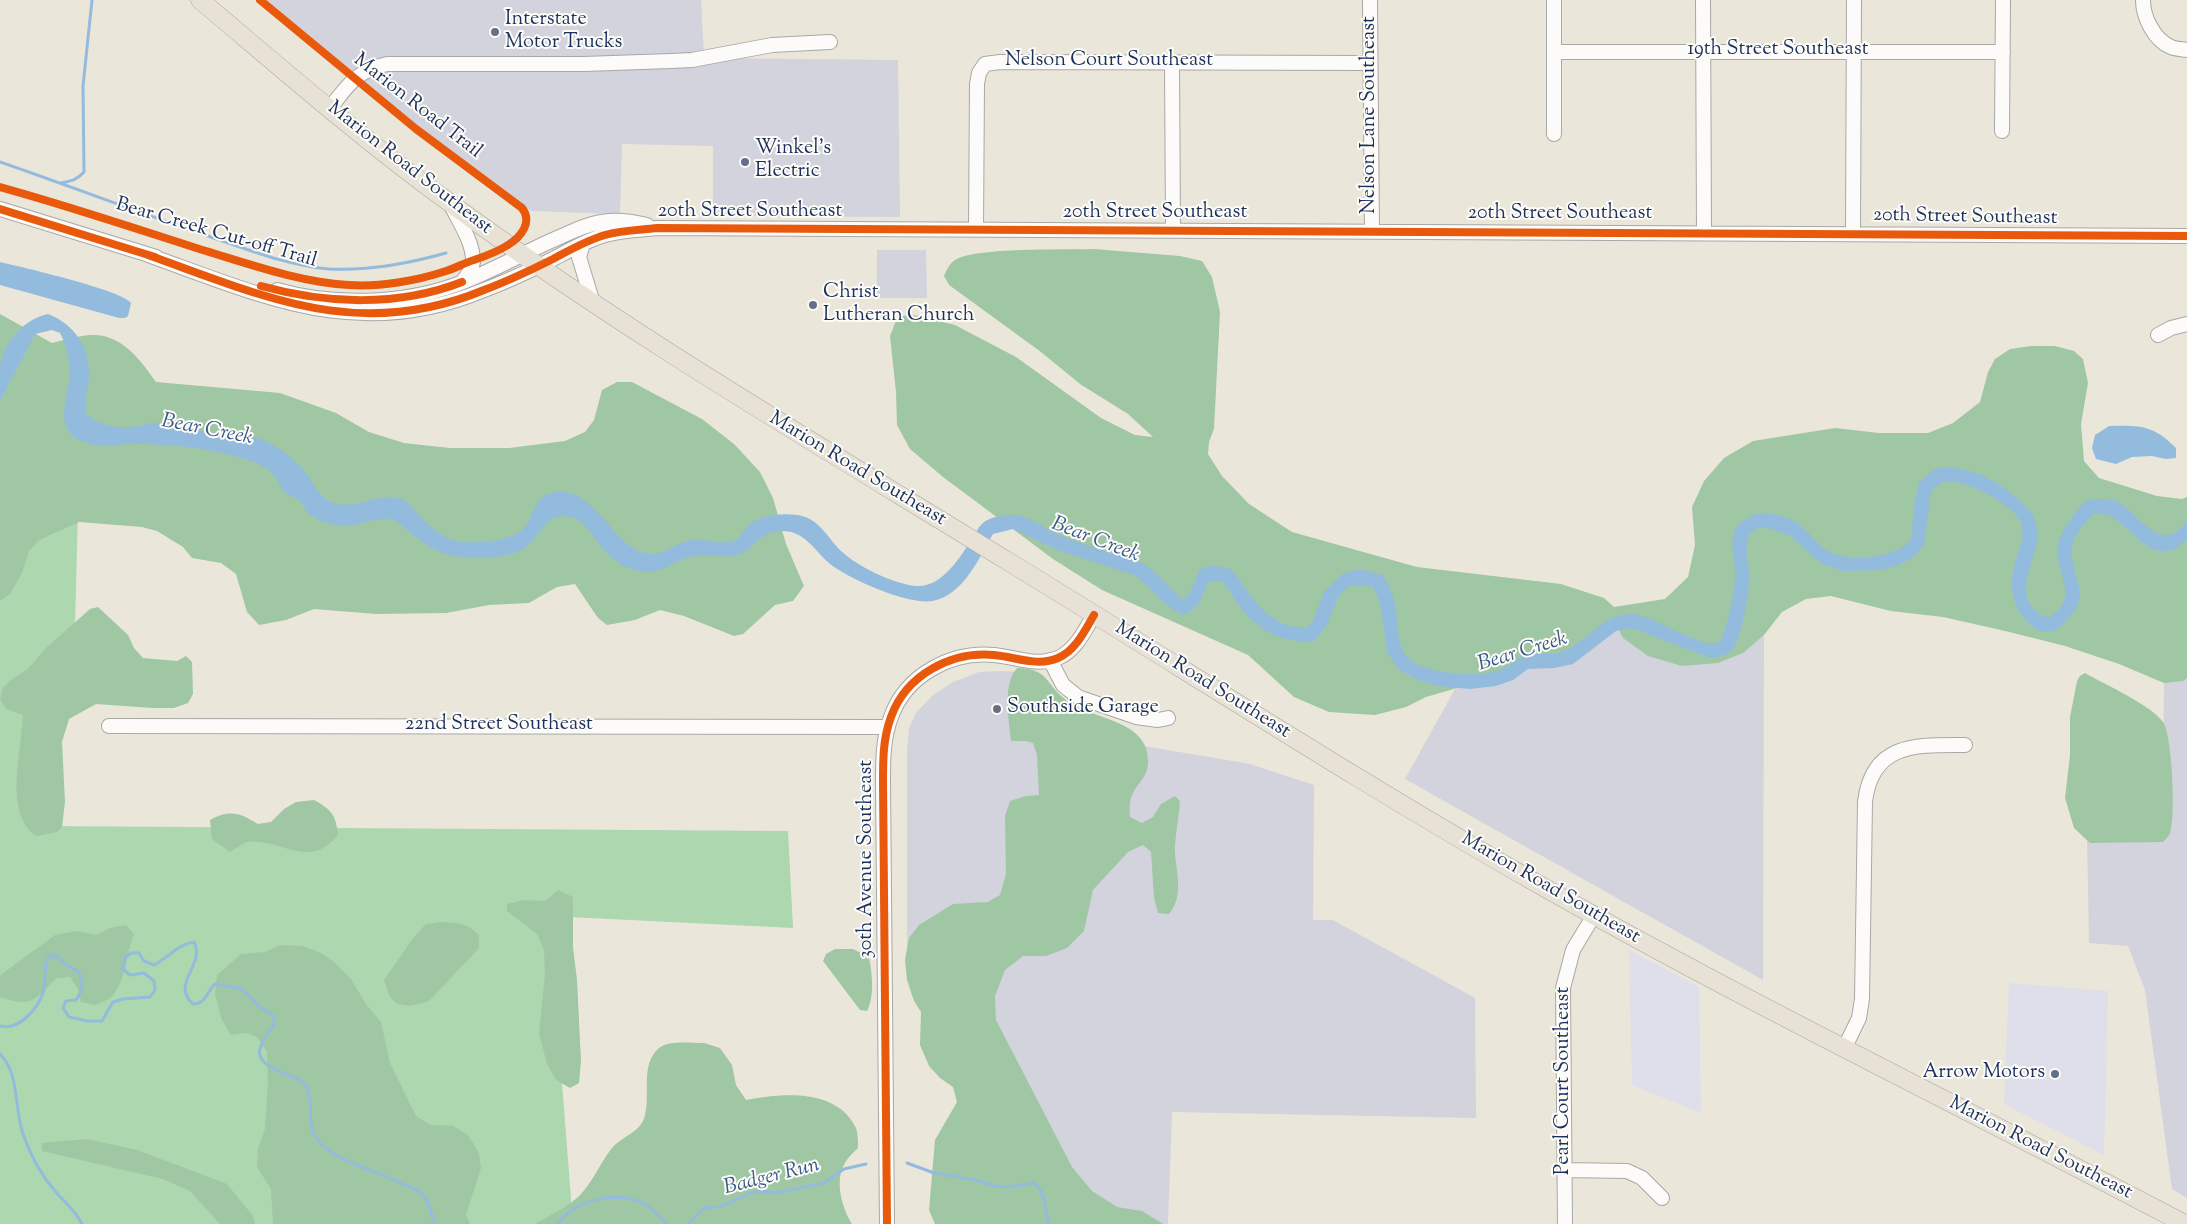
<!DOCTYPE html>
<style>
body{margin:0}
canvas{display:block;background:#ebe6da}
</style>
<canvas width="2187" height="1224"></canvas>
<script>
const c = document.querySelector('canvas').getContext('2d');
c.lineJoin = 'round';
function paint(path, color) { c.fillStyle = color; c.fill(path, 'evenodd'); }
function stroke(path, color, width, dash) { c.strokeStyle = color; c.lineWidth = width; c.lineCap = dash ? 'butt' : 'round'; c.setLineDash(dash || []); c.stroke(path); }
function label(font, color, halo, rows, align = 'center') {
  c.font = font + ' "Sorts Mill Goudy",serif'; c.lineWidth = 4; c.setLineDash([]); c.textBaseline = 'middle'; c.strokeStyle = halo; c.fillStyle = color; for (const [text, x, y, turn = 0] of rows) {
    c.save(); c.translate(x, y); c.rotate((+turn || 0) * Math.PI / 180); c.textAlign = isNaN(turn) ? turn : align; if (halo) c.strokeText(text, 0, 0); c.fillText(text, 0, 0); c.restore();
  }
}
paint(new Path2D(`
 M1629,950L1699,987L1701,1113L1632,1085Z
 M2009,983L2108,991L2104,1155L2004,1104Z`), '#dfdeeb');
paint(new Path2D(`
 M266,0H701L704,58L898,60L900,217L713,216V146L622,144L620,214L532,211L511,199L385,102Z
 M877,250H926L927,298H877Z
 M1616,621L1699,644L1764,635L1763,980L1405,779L1460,680Z
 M2187,651V1198L2172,1189L2145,990L2128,946L2089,943L2087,837L2163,842L2164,670Z
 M1001,671L1023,672L1049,787L1028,927L907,955V750L909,728L916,713L933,695L953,682L979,672Z
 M1132,744L1250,764L1314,785L1313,920H1333L1475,998L1476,1118L1172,1112L1168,1224H1125L1055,1191L990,1037L993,970Z`), '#d2d3dc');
paint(new Path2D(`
 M0,506L78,510L74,664L40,826L788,831L793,928L549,916L573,1224H0Z`), '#acd7af');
paint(new Path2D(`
 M1094,249L1180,256L1202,261L1212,277L1220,312L1214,429L1209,442L1208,454L1222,476L1249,504L1292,532L1417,567L1561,584L1604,598L1614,607L1665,599L1688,577L1695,545L1692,507L1704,481L1724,458L1753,441L1835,428L1879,433H1928L1953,423L1980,402L1988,372L1995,359L2010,349L2031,346H2055L2074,351L2083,359L2088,383L2081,424L2084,461L2099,478L2157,496L2182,499L2187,497V678L2183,681L2164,683L2119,664L2065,646L2005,631L1943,617L1891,611L1831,596L1806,599L1782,612L1764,635L1743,653L1718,663L1682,666L1648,656L1623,638L1615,622L1560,658L1426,697L1406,707L1375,715L1329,712L1294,697L1248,655L1102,590L1053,559L943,477L910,449L897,425L896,392L890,336L897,318L910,314L955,325L1016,357L1101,418L1135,435L1153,437L1128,414L1080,384L1041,352L949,285L944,276C947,269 949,264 955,260C975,247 1066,250 1094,249Z
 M0,314L52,343C64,340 77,336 90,335C121,333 140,359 156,382L280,393L336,413L369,432L404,443L450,448H509L565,441L585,432L594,420L602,390L617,382H632L702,419L734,444L760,472L773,498L786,544L804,586L793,601L775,605L743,634L734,636L684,616L660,610L635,620L607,625L598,618L575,584L557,587L529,603L489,605L446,613L376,614L314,609L286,620L259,625L247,612L236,574L221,563L192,558L183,547L157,531L142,527L79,522L39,540L29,551L22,573L10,594L0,601Z
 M98,607L128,635L134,648L143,658L177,661L186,656L192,662L193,694L188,703L174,708H153L96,704L69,719L62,742L65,802L62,827L57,832L36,836C3,813 22,749 23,715L6,709L0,699L3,688L12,679L28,669L46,648L90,609Z
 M1017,668C1050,669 1044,683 1066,700C1091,720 1148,719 1148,760C1149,778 1135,784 1131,798C1129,804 1130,812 1130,817L1142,823L1153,817L1161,804L1175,796L1180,801C1179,816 1176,831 1175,845C1174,868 1186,894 1169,914L1158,913L1154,898L1151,852L1143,845L1128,852L1093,890L1084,931L1067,948L1046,956H1023L1005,970L995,996L996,1020L1072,1167L1092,1191L1117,1207L1142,1211L1163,1224H935L929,1210L935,1140L957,1102L953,1087L940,1078L929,1066L920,1045L921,1012L914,1001L907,980L905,960L909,938L919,925L953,904L988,902L1000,895L1006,874L1005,816L1010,801L1026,796L1039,795L1037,755L1033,743L1026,741H1011C1009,719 1002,685 1017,668Z
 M2085,673C2104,684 2151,705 2163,722C2172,733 2176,819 2170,833C2169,836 2165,840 2163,842L2090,843L2074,828L2065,798L2070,755V717L2077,681L2080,676Z
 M314,800C332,810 336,815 338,835C311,867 290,845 259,842C255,842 250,841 247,842C241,844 235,849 230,852L212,839L210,820C230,809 240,813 258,824L271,822L284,809L296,802Z
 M558,890L573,897V947L577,980L581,1061L579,1083L570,1088L556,1080L547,1064L539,1033L545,975L544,950L537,934L507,911V904L524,900L545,901Z
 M441,922C459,923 465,922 479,935V948L429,1001L411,1006L397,1004L389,995L384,980L414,937L426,924Z
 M126,925L134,934C126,952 126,981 113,995C109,1000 100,1003 95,1005L81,1002L78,989L70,977L57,978C34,1000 33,1008 0,997V977L2,974L55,935L77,931L96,935L110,928Z
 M280,945L303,946L321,953L334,962L351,979L366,1004L381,1022L390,1063L416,1116L431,1125L453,1126L468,1135L479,1153L481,1168L466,1215L470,1224H273L271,1189L257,1167L258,1148L265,1129L268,1083L267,1052L257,1037L246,1033L231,1035L222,1020L215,995L217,975L241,954L265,952Z
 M835,949H853L869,957C872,972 875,997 867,1011L860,1010L823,961L826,954Z
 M704,1043L720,1048L732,1065L736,1085L746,1100C782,1093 837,1088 856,1128C858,1134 858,1142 858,1148C854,1152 848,1157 845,1163C834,1180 842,1208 852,1224H535C548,1216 570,1206 580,1195C593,1182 600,1163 612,1148C620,1138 637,1133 643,1121C653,1099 638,1066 659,1048C669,1040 691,1043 704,1043Z
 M87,1139L137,1150L227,1184L253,1216L255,1224H220L190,1191L163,1179L42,1151V1143Z`), '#a0c7a4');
paint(new Path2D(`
 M0,262C21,267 122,290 131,303L128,316L125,318H119L0,285Z
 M48,314C74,324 90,347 89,376C88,390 84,399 86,414C100,427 122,429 141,426C148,424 146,423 153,423C162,424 170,424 179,425C187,425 195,430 203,431C218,434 233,433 248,436C271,440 291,455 306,473C314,483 319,497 331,502C354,512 379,491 401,499C409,502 414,510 420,516C429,526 442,538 457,541C474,544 512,542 524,528C535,516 532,495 556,492C597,487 615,552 650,554C663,555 678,542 692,540C707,538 722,546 736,540C743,536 743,530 749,525C761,514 782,513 798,515C820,519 826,536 841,551C857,566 893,584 916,586C942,588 960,557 972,539C975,534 979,526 983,523C990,517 1005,514 1014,515C1032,516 1049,532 1066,538C1082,544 1099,549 1115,554C1123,557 1132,558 1140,562C1157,570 1169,588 1183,600L1189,594L1200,569L1212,565L1231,569C1251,594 1269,631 1307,627L1313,621L1324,592L1342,574L1360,569L1383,575C1387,583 1392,591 1394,600C1398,616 1396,646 1408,658C1426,675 1482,679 1504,668C1516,663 1515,656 1532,654C1544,652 1556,656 1567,650C1591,637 1603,614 1632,614C1652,614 1703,651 1719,642C1723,639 1724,633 1725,628C1730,613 1733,596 1735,581C1738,554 1719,529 1754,515C1765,510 1790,517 1800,525C1810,532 1818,546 1829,552C1847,560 1870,559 1888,553C1896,551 1908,546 1911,538C1913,532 1912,524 1913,518C1914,506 1916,494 1919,482C1924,478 1933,469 1940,468C1971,465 2001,482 2022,503C2026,507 2032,512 2034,517C2035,523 2038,531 2038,536C2036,559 2012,596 2040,614C2043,616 2047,618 2051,616C2079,600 2057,572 2057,550C2058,532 2075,514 2085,501C2096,499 2106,497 2116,501C2141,513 2159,558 2187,521V540C2183,542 2179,547 2174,549C2140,562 2125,507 2093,514C2085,523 2073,536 2072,549C2069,574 2092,593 2070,617C2063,625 2055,633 2045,632C2038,632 2030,625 2026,620C2013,607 2009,585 2014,567C2017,553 2026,538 2021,523C2013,504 1964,478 1944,482C1940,483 1935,488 1931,491L1924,545L1912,558L1896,566L1880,570L1843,571L1820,563L1791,536L1768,528H1759L1750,533C1743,547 1749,560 1749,575C1750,590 1742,635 1734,647C1728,656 1719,657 1710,658L1632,628L1616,631L1573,664L1554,668L1528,669L1513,680L1496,686L1470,689L1438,686L1421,681L1399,670L1387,652L1380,602L1373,587C1334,576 1339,607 1324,629C1321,633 1317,637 1314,641C1285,643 1263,634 1243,611C1236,602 1230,591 1223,582L1209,581C1201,596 1201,608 1183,615C1164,607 1151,587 1134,575L1060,551L1013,529L993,534C979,558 963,596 932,601C908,605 848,579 829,563C814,550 805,531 782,531C759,531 756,549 737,555C722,559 706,553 690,557C675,560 663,573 647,572C635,572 618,564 610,556C595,543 585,514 562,516C543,518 538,540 523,549C503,560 475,559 454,556C440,554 428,546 417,538C408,532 400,520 388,519C377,518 365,523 354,525C339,528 321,523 309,514C304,510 304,504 299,500C295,497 288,495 284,491C278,486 278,477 271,472C257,460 234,456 217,452C190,446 162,444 135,444C121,444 107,447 94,445C87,443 77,440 72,435C57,420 68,396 69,379C70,362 68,348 60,333L52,330L35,334L0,401C0,389 0,376 0,365C5,341 24,319 48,314Z
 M2109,426C2139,425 2154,425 2176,448V458L2166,459L2152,456L2132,457L2116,464L2096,459L2092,448L2095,435Z`), '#93bbdd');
stroke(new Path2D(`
 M0,162C69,186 138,212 208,236C247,249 288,266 329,269C369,271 407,264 446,253
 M61,183C71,181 77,180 84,172L83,86L92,0
 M0,1026C18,1031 37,1010 43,993C47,980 42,968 49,956L55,955C60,958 62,962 67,965C70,968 74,968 77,971C86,979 82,992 76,1000L66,1001L63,1008L69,1017L87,1021H102L113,1002L123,999L150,997L155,990L154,981L144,973L130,975L123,969L125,958L131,953H139L144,961L154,965C168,958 178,944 194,942C206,965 170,983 193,1004C206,1004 207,991 215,984L238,988L247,993L257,1005L272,1014L275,1022C271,1030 262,1040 260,1049C255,1071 298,1072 307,1087C315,1103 305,1124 317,1139C332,1160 378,1172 401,1183C408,1186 419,1190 424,1196C432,1205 430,1216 435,1224
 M0,1054C20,1074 14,1108 23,1134C30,1154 41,1175 55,1191C64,1202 76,1211 82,1224
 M907,1163L934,1173L976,1180L994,1186L1008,1187L1034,1183C1047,1194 1044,1210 1049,1224
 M558,1224C575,1199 616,1191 643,1203C653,1208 659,1218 667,1224
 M688,1224L704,1208L722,1206L748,1194L761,1191L776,1193L824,1183L844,1169L866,1164`), '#93bbdd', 3);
const minor = new Path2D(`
 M1370,0L1372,231
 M1703,0L1704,232
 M2143,0C2143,17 2154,40 2171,47C2175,49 2182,49 2187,50
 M1554,52H2003
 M1172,62L1173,230
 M330,108C349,84 356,71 387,64H584L671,61L692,60L772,45L830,42
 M2002,131L2003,0
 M1554,134V0
 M450,203C458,220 474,243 473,262C472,270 467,276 462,282
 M0,209L156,257
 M976,229L977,84L979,73L985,64L1000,62L1370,63
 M1853,233L1854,0
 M583,244L579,257L593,303
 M148,255C266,297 359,342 484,290C508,281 531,270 553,259C570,250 587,240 605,235C622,230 640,230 657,228L2187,236
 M277,290C333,306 401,304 455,285C492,272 526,251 562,236C577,229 593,222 609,221C623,220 634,222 647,225
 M2158,335L2171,328L2187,324
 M1050,660L1063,685L1078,697L1136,717L1158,720L1168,718
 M109,726L888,727
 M1844,1049L1859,1018L1862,999L1865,802C1872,742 1917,745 1965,745
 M1564,1170L1627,1171L1642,1178L1662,1198
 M887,1224L883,782C883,760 883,738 891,717C906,675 951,651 994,655C1016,657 1037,667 1058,658C1076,650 1085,630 1094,615
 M1565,1224L1563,988L1573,950L1594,915`);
const major = new Path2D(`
 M200,0C281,68 361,138 446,200C626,333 819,445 1009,562C1183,668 1354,779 1531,880C1745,1002 1967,1109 2185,1224`);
stroke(minor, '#a8a8a7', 16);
stroke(major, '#a8a8a7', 19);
stroke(minor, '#fcfbf9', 14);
stroke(major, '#e8e2d6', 18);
stroke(new Path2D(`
 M0,187C69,206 137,229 206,251C252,265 300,282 349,285C380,287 416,281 446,271C456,268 464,263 474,260C486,256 497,252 508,245C521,237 533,222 522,208L416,129L260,0
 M0,209L155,257
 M148,255C266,297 359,342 484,290C508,281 531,270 553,259C570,250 587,240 605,235C622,230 640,230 657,228L2187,236
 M261,286C326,304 398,307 462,282
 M887,1224L883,782C883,760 883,738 891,717C906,675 951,651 994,655C1016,657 1037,667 1058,658C1076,650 1085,630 1094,615`), '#e8590c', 8);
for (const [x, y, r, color] of [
 [495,32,5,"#646f89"],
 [745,162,5,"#646f89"],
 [813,305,5,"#646f89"],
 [997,709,5,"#646f89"],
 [2055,1074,5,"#646f89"]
]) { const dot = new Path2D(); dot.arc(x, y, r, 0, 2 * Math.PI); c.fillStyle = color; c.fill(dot); stroke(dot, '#fdfcf7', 2); }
label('20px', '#1b2f5e', '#fdfcf7', [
 ["Interstate",505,21],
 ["Motor Trucks",505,44],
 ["Winkel's",755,150],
 ["Electric",755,173],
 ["Christ",823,294],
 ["Lutheran Church",823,317],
 ["Southside Garage",1007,709],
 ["Arrow Motors",2045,1074,"right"]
], 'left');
label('20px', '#1b2f5e', '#fdfcf7', [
 ["19th Street Southeast",1778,51],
 ["Nelson Court Southeast",1109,62],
 ["Marion Road Trail",417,107,38],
 ["Nelson Lane Southeast",1371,115,-90],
 ["Marion Road Southeast",409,169,38],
 ["20th Street Southeast",750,213],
 ["20th Street Southeast",1155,214],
 ["20th Street Southeast",1560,215],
 ["20th Street Southeast",1965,218,1],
 ["Bear Creek Cut-off Trail",216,234,16],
 ["Marion Road Southeast",857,470,31],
 ["Marion Road Southeast",1202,681,32],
 ["22nd Street Southeast",499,726],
 ["30th Avenue Southeast",868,859,-90],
 ["Marion Road Southeast",1550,889,30],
 ["Pearl Court Southeast",1565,1081,-90],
 ["Marion Road Southeast",2040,1149,27]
]);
label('italic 21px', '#385a8b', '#fdfcf7', [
 ["Bear Creek",207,431,11],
 ["Bear Creek",1095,541,21],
 ["Bear Creek",1523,653,-17],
 ["Badger Run",772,1178,-14]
]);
</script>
